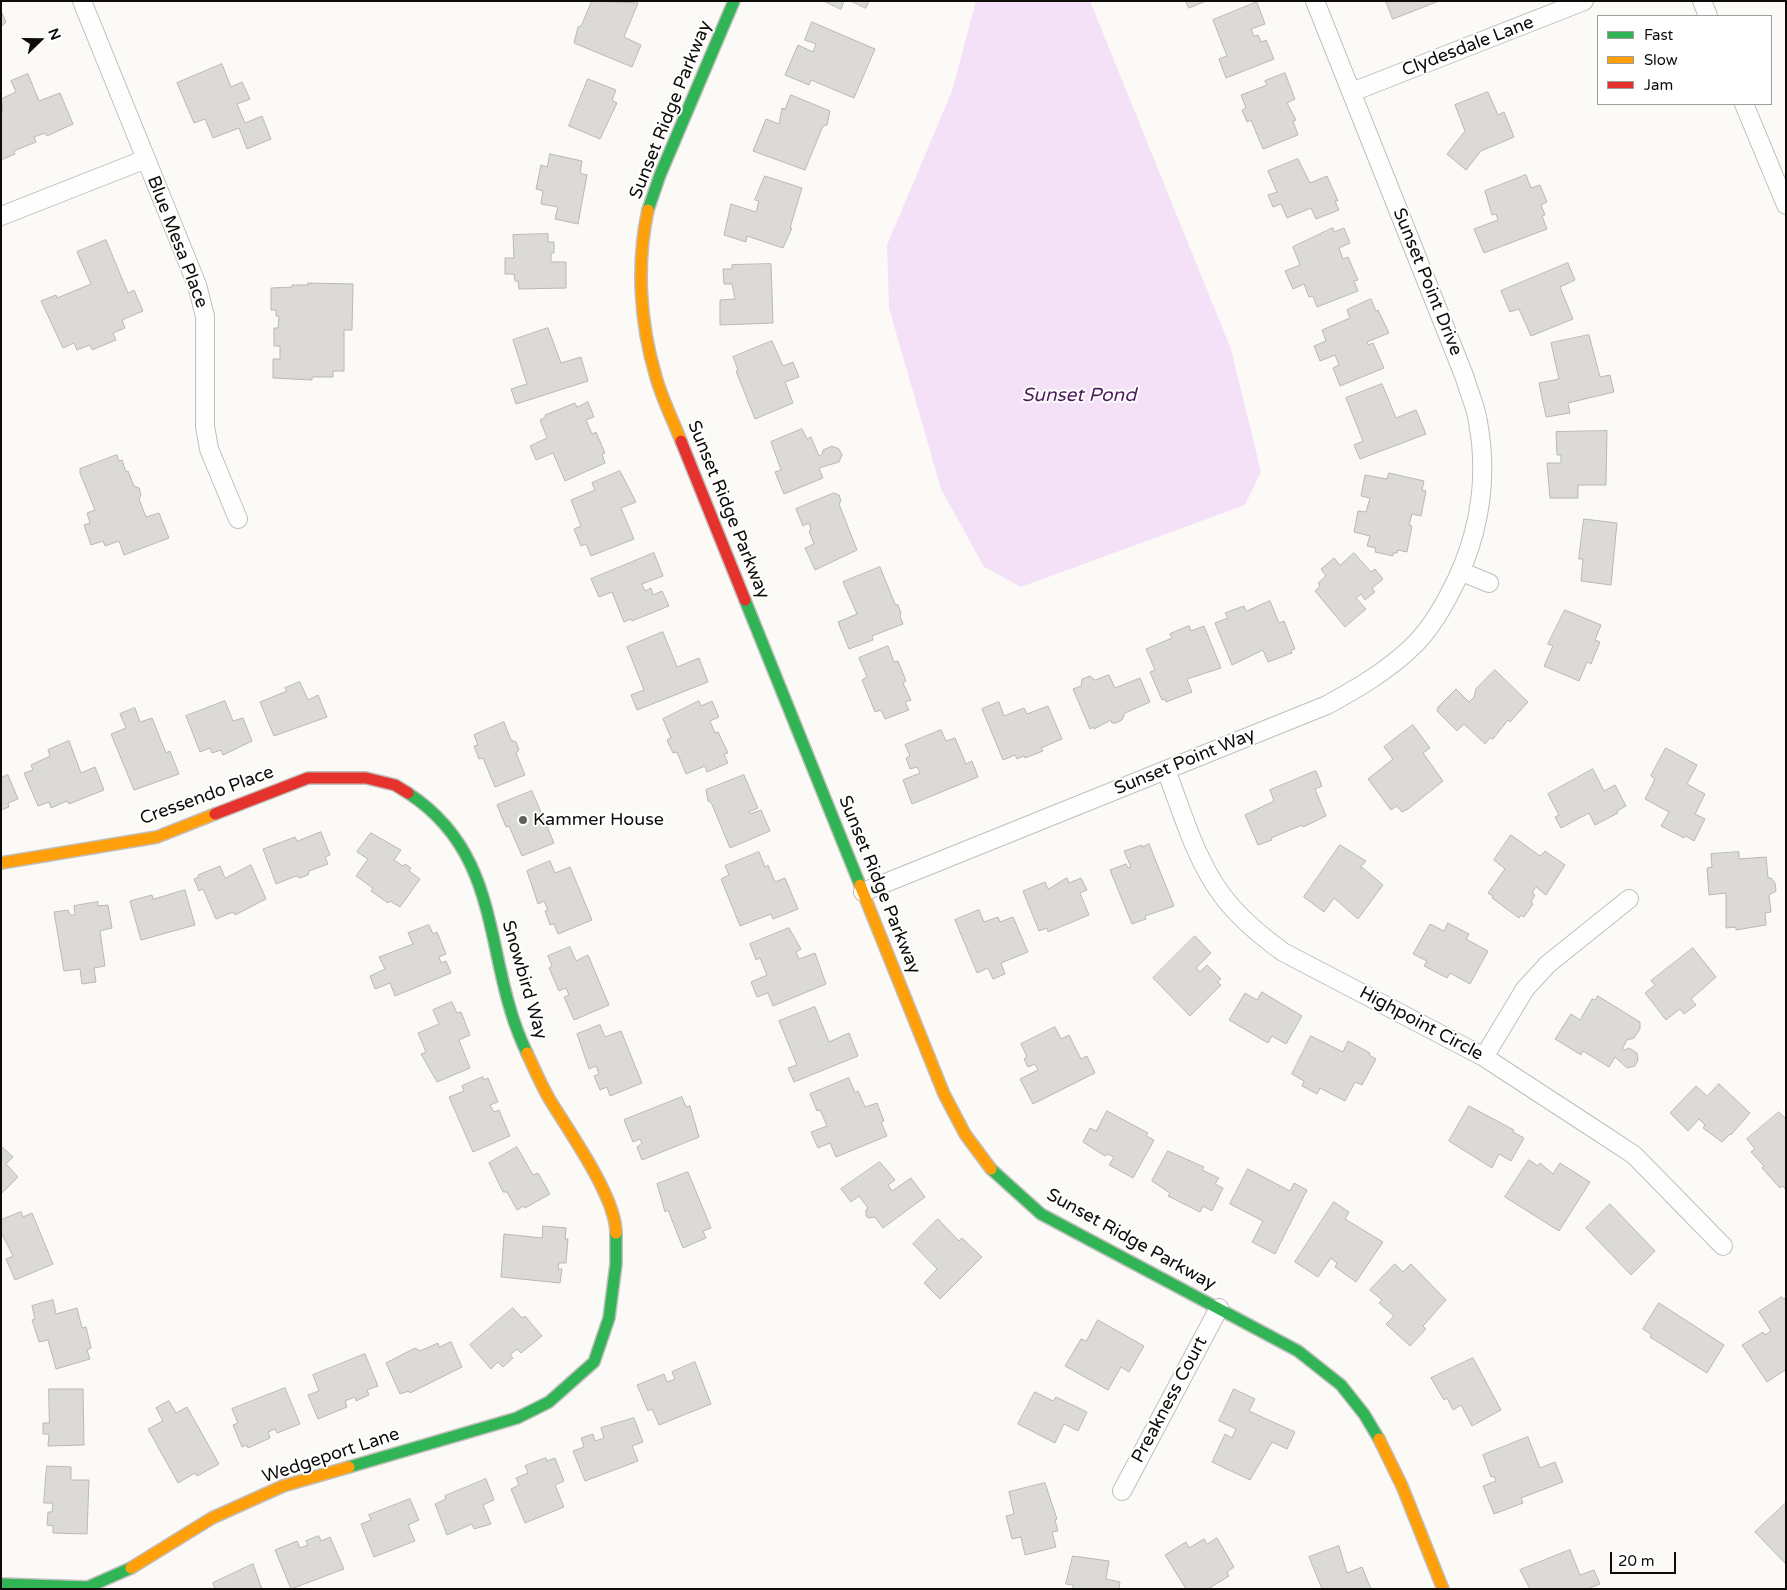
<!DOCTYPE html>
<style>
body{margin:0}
#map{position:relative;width:1787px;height:1590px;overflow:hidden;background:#fcfaf7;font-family:"Varela Round",sans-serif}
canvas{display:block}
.frame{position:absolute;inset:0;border:2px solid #0d0c09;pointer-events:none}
.legend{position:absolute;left:1597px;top:15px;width:175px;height:90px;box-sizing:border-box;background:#fff;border:1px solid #9e9e9d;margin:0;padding:6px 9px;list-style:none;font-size:15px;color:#0d0c09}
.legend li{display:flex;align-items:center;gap:10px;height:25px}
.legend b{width:25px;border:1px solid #9e9e9d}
.north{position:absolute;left:15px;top:15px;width:50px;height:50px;-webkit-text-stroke:4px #fff;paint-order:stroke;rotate:68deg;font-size:14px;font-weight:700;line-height:20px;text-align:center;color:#0d0c09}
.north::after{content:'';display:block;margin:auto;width:18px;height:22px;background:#0d0c09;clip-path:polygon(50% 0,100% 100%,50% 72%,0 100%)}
.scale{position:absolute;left:1610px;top:1552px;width:66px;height:22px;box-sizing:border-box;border:2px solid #0d0c09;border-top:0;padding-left:6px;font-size:15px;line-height:18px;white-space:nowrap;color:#0d0c09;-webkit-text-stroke:4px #fff;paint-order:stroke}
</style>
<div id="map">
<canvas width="1787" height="1590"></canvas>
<div class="frame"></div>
<ul class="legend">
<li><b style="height:6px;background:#30b455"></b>Fast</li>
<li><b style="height:6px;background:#ff9f0a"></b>Slow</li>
<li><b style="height:6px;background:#e5322d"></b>Jam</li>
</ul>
<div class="north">N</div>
<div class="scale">20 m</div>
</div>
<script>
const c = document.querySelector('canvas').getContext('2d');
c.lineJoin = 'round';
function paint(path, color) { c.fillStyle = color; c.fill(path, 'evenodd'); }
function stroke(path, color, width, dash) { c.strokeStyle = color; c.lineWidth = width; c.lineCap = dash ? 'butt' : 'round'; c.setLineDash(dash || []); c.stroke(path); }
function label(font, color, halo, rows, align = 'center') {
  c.font = font + ' "Varela Round",sans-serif'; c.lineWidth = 4; c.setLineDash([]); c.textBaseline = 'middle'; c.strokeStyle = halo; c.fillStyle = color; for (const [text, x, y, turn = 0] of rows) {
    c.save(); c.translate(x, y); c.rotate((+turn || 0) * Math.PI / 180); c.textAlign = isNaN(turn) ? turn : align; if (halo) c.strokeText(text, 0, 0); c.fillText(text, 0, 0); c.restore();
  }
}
paint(new Path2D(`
 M976,1H1090L1231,349L1261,472L1245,505L1021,587L984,567L941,489L889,308L887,245L952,91Z`), '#f4e1f8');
const building = new Path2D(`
 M592,1L638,3L624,37L641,45L632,67L574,43L578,27L581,26Z
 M824,1H844L841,9Z
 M851,1H869L866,8Z
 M1186,1H1206L1189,8Z
 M1386,1H1439L1393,19Z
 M1257,2L1265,24L1251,29L1254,36L1258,35L1261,42L1266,40L1274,59L1226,78L1219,59L1227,56L1213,20Z
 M1,11L6,22L1,27Z
 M812,22L875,49L854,98L811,80L809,85L785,75L798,45L813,52L816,44L805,40Z
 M222,64L231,87L242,82L250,99L237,104L245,123L262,116L271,139L247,149L239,128L213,138L205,119L194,123L177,83Z
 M1285,73L1295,99L1287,103L1296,120L1293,121L1298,135L1263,149L1251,120L1247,122L1242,110L1246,108L1241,95L1267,85L1265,81Z
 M28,74L39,101L60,93L73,124L47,136L45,133L34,137L36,142L14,151L15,154L1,160V112L3,111L1,99L16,92L11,81Z
 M588,79L616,90L612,100L617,103L600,139L569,126Z
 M1488,92L1498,115L1504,112L1514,137L1481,151L1466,170L1447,154L1465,131L1455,105Z
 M791,95L830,111L827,125L823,126L805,170L753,151L766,119L779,124L782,108L785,109Z
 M550,154L582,161L580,173L587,175L578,224L555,219L558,207L541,204L543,191L536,189L541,165L547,167Z
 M1298,159L1310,183L1327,176L1338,201H1335L1339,210L1316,219L1311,208L1287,218L1281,204L1273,207L1268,195L1277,192L1268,171Z
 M1526,175L1531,188L1540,185L1547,202L1541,205L1545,215L1542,216L1547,229L1484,253L1474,229L1498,220L1496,214L1492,215L1485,191Z
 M765,176L802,188L790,228H792L783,248L747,236L746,242L724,235L731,204L756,212L759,201L755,200Z
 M1333,228L1334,232L1344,228L1350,243L1339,248L1343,259L1348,257L1358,280L1354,281L1358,291L1317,307L1313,296L1309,297L1304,284L1293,289L1285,271L1300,265L1293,247Z
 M548,234V242H554V253H551V262H566V288L519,289L518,281H515L514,274H505V258H514L513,235Z
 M106,240L128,293L134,290L143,311L122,320L125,328L113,333L116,340L92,350L90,345L77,350L74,343L63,348L41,301L56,295L57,298L91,284L77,252Z
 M1568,263L1575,280L1560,287L1573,319L1531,336L1519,309L1510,312L1501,291Z
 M771,264L773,323L720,325V300L735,299L732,284H724L723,269H732V265Z
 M308,283L353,284L352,330H344V371H333V377H312V380L273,378V359H280V346H274V328H278L279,316H276V310H271V288L292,287V285H308Z
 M1371,299L1376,311L1378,310L1389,333L1367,342L1368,345L1373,343L1384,368L1340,386L1333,368L1339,365L1335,355L1320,361L1314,346L1326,341L1322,330L1350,318L1347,310Z
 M548,328L561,363L581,357L588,381L516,404L511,389L527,384L513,340Z
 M1589,335L1600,377L1610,375L1614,392L1568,403L1570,413L1546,417L1539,383L1559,379L1551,343Z
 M772,341L783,366L793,362L799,377L785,382L793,403L755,419L736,371L738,370L733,357Z
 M1382,384L1396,418L1416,410L1426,434L1360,459L1354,445L1363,441L1346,398Z
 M588,402L594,417L586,420L592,434L596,432L605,453L602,454L605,463L565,481L553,453L536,460L530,446L547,438L540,420L546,417L545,415L575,403L577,407Z
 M802,429L807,439L811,437L819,456L822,454L823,450L832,446L839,449L842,455L839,462L819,468L823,478L784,494L775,472L781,470L771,442Z
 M1607,431L1606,485H1578V498H1550L1547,463H1561V455H1557L1556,432Z
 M117,455L119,461L122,460L126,472L128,471L134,486L139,488L141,495L139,499L146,517L159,513L169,538L124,555L119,541L105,546L103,541L91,545L84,525L90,523L87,513L95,510L80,473V469Z
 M620,471L636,502L621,508L634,539L591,556L586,544L581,546L574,529L581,526L571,500L595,490L592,483Z
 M1389,473L1424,481L1422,490L1426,491L1421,516L1412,514L1409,525L1412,526L1407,552L1398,550L1397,553H1393V556L1375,552L1376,548L1367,546L1370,536L1354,532L1358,511L1366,512L1370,498L1361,496L1365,475L1387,479Z
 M834,493L839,495L841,501L839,504L857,550L815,570L805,548L814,544L809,531L811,530L809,523L803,526L796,509Z
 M1584,519L1617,523L1611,585L1581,581L1583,559H1579Z
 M654,553L663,576L642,584L645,591L651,588L653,595L662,591L669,606L632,621L631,619L624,622L612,592L599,597L591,579Z
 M1354,553L1371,572L1375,569L1383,579L1372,588L1375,592L1365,600L1361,594L1356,598L1366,609L1345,627L1315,591L1320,586L1318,583L1326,576L1321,569L1334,558L1340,565Z
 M880,567L895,604L898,605L901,613L900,616L903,624L872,636L873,640L849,649L838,622L857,614L843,582Z
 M1270,601L1279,623L1284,621L1295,649L1291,650L1292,653L1268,662L1263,650L1232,665L1215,623L1228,618L1225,613L1244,606L1246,611Z
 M1565,610L1601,625L1595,640L1600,642L1591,664L1587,662L1579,681L1544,666L1553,646L1548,644Z
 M1189,626L1191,631L1204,626L1221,668L1187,679L1192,692L1166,702L1165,699L1162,700L1150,672L1155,670L1146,649L1172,638L1170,634Z
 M663,632L677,667L699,658L708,682L637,710L631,695L644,690L627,647Z
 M888,646L894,662L898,661L906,681L903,683L911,700L905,702L909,710L885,719L881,710L875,712L862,680L867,677L859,658Z
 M1495,670L1528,702L1510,722L1508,720L1493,739L1490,738L1485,744L1464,724L1457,731L1437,711L1438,707L1456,689L1469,702L1474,697L1476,689Z
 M1109,675L1115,688L1140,678L1150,702L1125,713L1122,720L1116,723H1112L1111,720L1094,729V727L1090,729L1073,689L1081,686L1082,679L1090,676L1095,680Z
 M300,682L308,700L318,695L327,717L274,736L260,702L287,691L285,688Z
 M225,701L233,721L243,718L252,741L223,755L221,750L212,753L210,748L200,752L186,716Z
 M699,701L701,706L712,701L719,717L710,721L715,733L718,732L728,753L724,754L728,763L707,772L705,766L686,774L677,752L673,753L667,740L671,738L663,719Z
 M999,702L1004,716L1024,708L1027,714L1048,706L1062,739L1041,748L1043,751L1025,758L1024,756L1017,759L1015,755L1003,760L982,709Z
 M135,708L140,722L152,718L166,753L170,751L179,774L134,790L111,734L126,728L120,714Z
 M504,722L511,740L516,742L519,750L516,753L525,775L495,787L483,758L479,759L474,746L478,745L474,735Z
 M1413,725L1430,748L1423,753L1443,781L1408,809L1402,812L1397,806L1391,810L1368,779L1393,759L1384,747Z
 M941,730L946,741L955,738L966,764L972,761L978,777L912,804L903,780L920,773L917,767L910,769L906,758L910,756L905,745Z
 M69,741L81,773L95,767L104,790L69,804L67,801L51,808L49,802L38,806L24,773L33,770L31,765L50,756L48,750Z
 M1666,748L1697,765L1687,784L1705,794L1695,814L1705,819L1694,841L1686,836L1684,838L1661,826L1669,812L1645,799L1655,779L1651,776Z
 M1593,769L1604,791L1615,785L1626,806L1617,811L1618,813L1595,825L1589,813L1561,828L1555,817L1559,815L1548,794Z
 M1316,771L1322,786L1315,789L1326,816L1303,827L1302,825L1271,838L1272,840L1258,845L1245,815L1274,801L1270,790Z
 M8,775L18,799L8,803L9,807L1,810V778Z
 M744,775L758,808L749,812L750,814L761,810L770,831L730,848L711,802L708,801L706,790Z
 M532,791L554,843L522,856L509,826L506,827L497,805Z
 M321,832L330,855L325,857L328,864L309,871L308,875L300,878L296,876L276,884L263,849L295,837L297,841Z
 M371,833L401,850L394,860L403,866L405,864L411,868L409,871L420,879L400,907L390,901L388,903L371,891L373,888L356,876L368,859L357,852Z
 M1511,835L1540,856L1545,851L1565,865L1546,895L1536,887L1532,893L1535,895L1531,902L1533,904L1524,917L1521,915L1519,918L1492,898L1493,896L1488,893L1505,869L1494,860Z
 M1149,844L1174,906L1145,916L1146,919L1132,924L1110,870L1126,864L1128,868L1131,867L1124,851L1142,845V847Z
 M1340,845L1366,861L1360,868H1363L1383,885L1358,919L1334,898L1324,912L1304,897Z
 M759,852L765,867L768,865L775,882L785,878L798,909L773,919L771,914L740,926L721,879L729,875L725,866Z
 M1739,852V859L1766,857L1768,878H1771L1775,883L1776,891L1769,895L1771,912L1765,913L1766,925L1736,930V927L1726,928V893L1709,895L1707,868L1712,867L1711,854Z
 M550,861L555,873L570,867L592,920L558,934L554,924L550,925L545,911L548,910L544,901L538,904L527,871Z
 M251,865L266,899L235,915L233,912L216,919L203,889L199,891L194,879L199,877L198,875L220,866L225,878Z
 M1067,878L1069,883L1081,878L1087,890L1080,893L1089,915L1048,932L1047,928L1039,931L1023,891L1045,882L1048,889Z
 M185,890L195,925L141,940L130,901L152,895L153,899Z
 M98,902V906L108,905L112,928L100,931L105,966L94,968L96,982L82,984L80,969L64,971L54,912L68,910L70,915H75L74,906Z
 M979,910L984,922L998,917L1000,922L1013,917L1028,952L1001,963L1005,974L993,979L988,968L977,973L955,920Z
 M1448,923L1469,934L1466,939L1488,951L1470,984L1450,973L1447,978L1424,966L1427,961L1413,954L1430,924L1444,931Z
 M429,925L433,934L437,932L446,954L439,957L441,963L446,961L451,973L395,996L390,983L375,989L370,976L385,969L379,957L413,944L408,933Z
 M789,928L801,949L796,952L799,959L815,953L826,984L773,1006L768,993L757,997L751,982L767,975L760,958L756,960L750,944Z
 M1195,936L1211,953L1196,968L1200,972L1207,965L1221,979L1217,982L1221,985L1190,1016L1153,978Z
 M570,947L576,961L588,955L609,1005L574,1020L564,997L569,995L566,988L559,991L549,968L552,966L548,956Z
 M1693,948L1716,977L1691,999L1696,1005L1684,1014L1680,1009L1666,1020L1645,993L1655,985L1651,981Z
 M1262,992L1302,1016L1286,1044L1272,1036L1268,1043L1229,1020L1245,993L1257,1000Z
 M1598,996L1640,1022V1029L1634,1038L1627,1040L1622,1049L1625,1050L1629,1048L1637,1053L1638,1060L1635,1066L1627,1068L1615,1057L1609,1067L1583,1051L1581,1055L1555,1039L1571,1014L1580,1020L1592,999L1595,1000Z
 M452,1002L457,1013L461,1012L470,1035L459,1040L470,1068L437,1082L421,1054L426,1052L418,1033L439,1024L433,1010Z
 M815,1007L829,1042L849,1033L858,1056L794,1082L788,1068L797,1065L779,1021Z
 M600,1025L605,1037L621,1031L642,1083L610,1096L607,1087L600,1090L594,1076L599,1074L596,1066L589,1069L577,1034Z
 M1055,1027L1061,1039L1069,1035L1081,1059L1087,1056L1095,1073L1033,1104L1020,1079L1038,1070L1035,1064L1028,1067L1024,1059L1027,1057L1021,1044Z
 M1311,1036L1343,1052L1348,1041L1370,1053L1369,1055L1376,1059L1362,1085L1355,1082L1345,1101L1320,1088L1317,1094L1302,1086L1304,1081L1292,1074Z
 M483,1077L484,1080L488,1078L498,1102L490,1105L494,1112L499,1110L510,1136L473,1152L449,1097L464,1091L462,1086Z
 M849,1078L855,1093L858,1091L865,1107L877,1103L884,1121L881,1122L887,1136L836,1157L830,1143L818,1148L811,1132L827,1126L820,1110L817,1111L810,1094Z
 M1719,1084L1750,1113L1731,1135L1730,1134L1722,1142L1703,1128L1705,1125L1699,1119L1688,1131L1670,1113L1696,1086L1707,1096Z
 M682,1097L686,1107L690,1106L699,1137L642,1160L637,1147L642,1143L640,1139L633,1142L624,1120Z
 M1469,1106L1514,1130L1513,1132L1524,1138L1511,1161L1499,1154L1492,1168L1449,1141Z
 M1107,1111L1148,1133L1146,1136L1154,1140L1133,1178L1109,1165L1114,1157L1107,1154L1105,1156L1083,1142L1090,1128L1096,1131Z
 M1779,1112L1786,1119V1190L1783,1186L1780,1188L1762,1168L1764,1166L1751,1152L1755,1149L1747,1139Z
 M1,1146L13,1157L6,1164L18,1177L1,1194Z
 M517,1147L533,1175L538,1173L550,1194L525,1208L524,1206L517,1210L507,1192H503L489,1163Z
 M1168,1151L1204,1167L1202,1170L1219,1178L1215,1184L1223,1188L1212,1211L1203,1206L1200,1212L1168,1196L1170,1193L1152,1181Z
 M1529,1160L1538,1166L1540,1163L1553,1174L1560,1163L1590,1182L1559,1231L1505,1197Z
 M880,1162L895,1180L888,1185L892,1191L911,1178L925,1197L883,1228L875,1217L869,1218L866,1216V1210L868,1208L859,1196L851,1202L841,1189Z
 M1248,1169L1290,1191L1294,1183L1307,1190L1275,1254L1252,1242L1263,1221L1230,1204Z
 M688,1172L711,1228L703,1231L706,1238L683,1248L668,1210L665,1212L657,1184Z
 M1334,1202L1349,1212L1345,1219L1383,1242L1356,1282L1335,1267L1337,1263L1331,1258L1318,1277L1295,1262Z
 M1610,1204L1655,1251L1631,1275L1586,1228Z
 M21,1212L23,1217L32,1213L53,1264L15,1280L6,1259L13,1256L1,1232V1220Z
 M938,1219L959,1241L962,1238L982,1257L940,1299L924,1283L937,1269L913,1244Z
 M543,1226L566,1228L565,1239H568L566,1263H559L558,1269H562L560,1283L501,1277L504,1234L542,1238Z
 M1395,1264L1403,1272L1411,1264L1446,1300L1423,1326L1426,1329L1410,1346L1386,1324L1394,1316L1379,1303L1382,1300L1370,1290Z
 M1782,1297L1783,1299L1786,1298V1371L1785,1370L1767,1382L1742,1345L1763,1332L1765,1335L1771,1331L1759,1312Z
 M53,1300L56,1314L77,1308L82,1328L86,1327L91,1348L87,1350L90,1359L56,1369L48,1340L39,1342L32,1320L35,1319L32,1306Z
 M1659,1303L1724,1345L1707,1373L1650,1337L1652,1335L1643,1329Z
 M513,1308L522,1318L525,1316L542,1336L521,1353L517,1349L510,1355L513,1358L503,1367L498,1362L491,1369L470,1345Z
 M1098,1320L1144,1346L1129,1372L1121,1367L1108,1390L1065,1366L1081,1339L1086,1341Z
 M451,1342L462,1367L410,1393L409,1391L400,1394L386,1363L415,1348L420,1351L438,1343L439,1347Z
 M365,1354L378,1386L367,1390L369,1395L356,1401L355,1397L345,1401L347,1407L318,1419L308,1395L319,1391L313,1375Z
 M1473,1358L1501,1410L1472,1426L1461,1405L1453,1410L1447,1398L1444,1400L1431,1378Z
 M695,1362L711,1404L659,1425L652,1409L648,1411L637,1385L664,1374L667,1382L675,1379L672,1372Z
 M285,1388L300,1424L277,1433L275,1429L268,1432L270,1438L248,1448L247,1445L242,1447L233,1425L238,1423L232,1409Z
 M49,1389H83L84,1445L48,1446L49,1434H43V1423H49Z
 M1234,1389L1255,1399L1249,1411L1295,1432L1287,1449L1272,1442L1250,1480L1212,1462L1225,1434L1232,1438L1236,1429L1219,1421Z
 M1035,1392L1053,1401L1056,1397L1087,1412L1078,1431L1064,1424L1055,1443L1018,1424Z
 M169,1401L176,1413L187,1407L219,1464L197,1476L195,1473L178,1483L148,1429L163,1421L156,1408Z
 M634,1418L643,1442L632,1446L638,1461L585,1481L573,1451L584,1447L581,1438L593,1434L595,1441L604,1438L601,1428Z
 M1528,1437L1540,1468L1555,1462L1563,1482L1521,1498L1523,1503L1494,1514L1483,1486L1496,1481L1494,1476L1491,1477L1483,1455Z
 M546,1458L547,1461L555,1458L564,1481L555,1485L564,1507L525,1523L511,1489L519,1485L516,1478L528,1473L525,1466Z
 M47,1466L71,1467V1480H89L87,1534L53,1533V1526L47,1525L48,1512H52L53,1503H44Z
 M486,1479L494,1500L483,1505L491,1524L474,1529L472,1524L447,1535L435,1504L446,1499L445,1496Z
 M1045,1483L1057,1519L1055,1520L1058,1531L1052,1532L1056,1547L1025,1555L1021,1537L1012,1539L1006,1516L1014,1514L1009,1492Z
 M410,1499L419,1520L408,1525L415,1541L374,1557L361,1524L371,1520L369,1515Z
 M1786,1503V1564L1755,1532Z
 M319,1536L321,1541L330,1537L344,1569L291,1589L275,1550L297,1541L300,1548L308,1545L306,1541Z
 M1217,1538L1234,1567L1227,1572L1229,1576L1208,1589H1186L1165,1555L1186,1542L1189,1548L1204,1539L1207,1544Z
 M1339,1546L1347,1573L1362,1567L1371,1589H1322L1309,1557Z
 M1570,1550L1580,1575L1594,1570L1600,1584L1587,1589H1530L1520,1570Z
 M1073,1556L1109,1561L1106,1579L1120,1582L1119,1589H1073V1585L1066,1584Z
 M253,1564L262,1589H215L213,1583Z`);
paint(building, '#dcdad7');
stroke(building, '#b9b8b5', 1);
const street = new Path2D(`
 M82,1L197,285L205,316V426L209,449L238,519
 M1702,1L1708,16
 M1352,92L1584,1
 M1744,104L1786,205
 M1,216L146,159
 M1462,572L1489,583
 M1166,770C1182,811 1195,859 1222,895C1239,918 1261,936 1283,952L1484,1057L1599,1132L1634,1155L1723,1246
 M863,892L1327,705C1358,688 1387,671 1412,647C1428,632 1439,614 1449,595C1478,541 1489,482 1478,422C1476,407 1469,393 1465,378L1315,1
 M1484,1057L1525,989L1548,964L1629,899
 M1122,1491L1219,1308`);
const fast = new Path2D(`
 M648,210L660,175L734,1
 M745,600L860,885
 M408,793C506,857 482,961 527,1053
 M991,1169L1041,1214L1298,1351L1341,1385L1364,1414L1379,1439
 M349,1467L517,1418L549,1402L594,1362L609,1318L616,1264V1233
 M1,1584L88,1587L131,1568`);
const slow = new Path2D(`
 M648,210C636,264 640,324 656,377C662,399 673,420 681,441
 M1,863L157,837L215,814
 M860,885L944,1094L965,1134L991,1169
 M527,1053C534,1068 541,1085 550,1100C570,1133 616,1197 616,1233
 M1379,1439L1402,1486L1443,1589
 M131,1568L212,1518L283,1486L349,1467`);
const jam = new Path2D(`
 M681,441L745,600
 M215,814L308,778H366L395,785L408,793`);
stroke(street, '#c1bfbc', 20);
stroke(fast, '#c1bfbc', 14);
stroke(slow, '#c1bfbc', 14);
stroke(jam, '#c1bfbc', 14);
stroke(street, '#fffefe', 18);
stroke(fast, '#30b455', 11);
stroke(slow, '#ff9f0a', 11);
stroke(jam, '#e5322d', 11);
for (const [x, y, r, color] of [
 [523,820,5,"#615f5c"]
]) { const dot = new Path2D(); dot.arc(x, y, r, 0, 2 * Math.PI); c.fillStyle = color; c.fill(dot); stroke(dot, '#fff', 2); }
label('18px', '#0d0c09', '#fff', [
 ["Clydesdale Lane",1468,47,-21],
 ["Sunset Ridge Parkway",671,110,-68],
 ["Blue Mesa Place",177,242,69],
 ["Sunset Point Drive",1427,282,68],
 ["Sunset Ridge Parkway",728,510,68],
 ["Sunset Point Way",1185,762,-22],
 ["Cressendo Place",207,796,-20],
 ["Sunset Ridge Parkway",879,885,68],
 ["Snowbird Way",524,980,74],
 ["Highpoint Circle",1421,1024,28],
 ["Sunset Ridge Parkway",1131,1240,29],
 ["Preakness Court",1170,1400,-62],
 ["Wedgeport Lane",331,1456,-18]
]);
label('18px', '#0d0c09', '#fff', [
 ["Kammer House",533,820]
], 'left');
label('italic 19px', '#4f1a5e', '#fff', [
 ["Sunset Pond",1079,396]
]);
</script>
